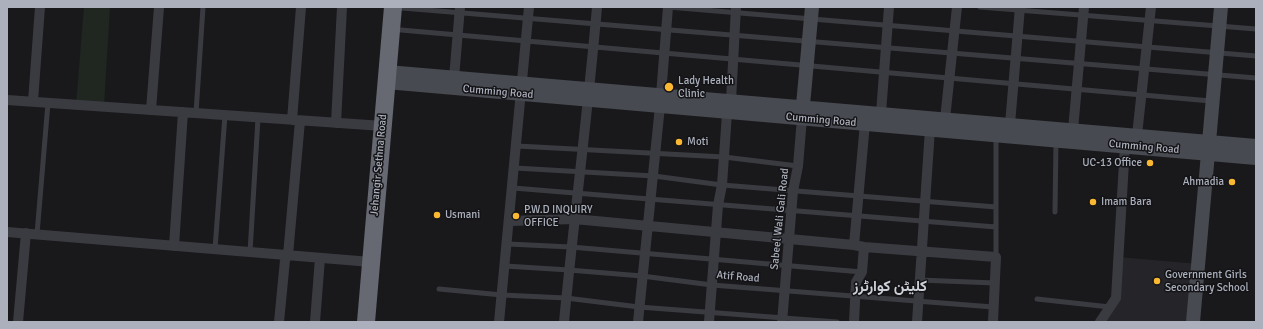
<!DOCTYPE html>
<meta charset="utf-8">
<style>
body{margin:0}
#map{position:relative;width:1263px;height:329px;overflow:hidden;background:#19191c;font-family:Signika,sans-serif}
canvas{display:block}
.frame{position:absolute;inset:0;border:8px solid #abb0bc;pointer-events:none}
</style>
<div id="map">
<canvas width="1263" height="329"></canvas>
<div class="frame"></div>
</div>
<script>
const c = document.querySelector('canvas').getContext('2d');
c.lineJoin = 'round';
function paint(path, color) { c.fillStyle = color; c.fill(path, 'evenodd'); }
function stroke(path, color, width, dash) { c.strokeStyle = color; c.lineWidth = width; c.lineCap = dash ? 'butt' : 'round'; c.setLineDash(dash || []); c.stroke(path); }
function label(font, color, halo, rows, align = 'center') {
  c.font = font + ' Signika,Vazirmatn,sans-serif'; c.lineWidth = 3; c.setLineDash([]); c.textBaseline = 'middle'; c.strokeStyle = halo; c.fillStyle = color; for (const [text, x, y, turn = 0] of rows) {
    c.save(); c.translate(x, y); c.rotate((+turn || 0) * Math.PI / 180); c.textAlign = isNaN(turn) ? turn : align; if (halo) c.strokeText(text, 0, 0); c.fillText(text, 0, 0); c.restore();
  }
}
paint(new Path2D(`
 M1118,257L1199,264L1193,322H1102L1116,298Z`), '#252529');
paint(new Path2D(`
 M84,7H110L104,106L76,105Z`), '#1f2720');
stroke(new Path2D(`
 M668,7L1256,56
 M980,7L1256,29
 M402,8L1256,78
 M401,30L1211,101
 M196,113L203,7
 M517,146L724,157L798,166
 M515,168L654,176L722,185L996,207
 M513,188L996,227
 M1055,212L1056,141
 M37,234L48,103
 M508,244L571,247L862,272
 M215,249L225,115
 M250,252L258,118
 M996,257V136
 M505,266L569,270L642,276L712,285L993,307
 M919,280L995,283
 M439,289L502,295L566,298L639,307L837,322
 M1037,299L1110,307`), '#3a3b41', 5);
stroke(new Path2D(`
 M454,78L460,7
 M661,95L668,7
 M7,100L383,126
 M33,101L40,7
 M731,101L736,7
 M151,110L159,7
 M881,113L889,7
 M945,119L957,7
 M292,120L301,7
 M336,123L342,7
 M1010,124L1020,7
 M1073,130L1084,7
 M1137,135L1151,7
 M510,221L574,219L854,245
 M7,232L371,262
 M174,246L183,112
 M864,247L996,257L993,322
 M18,322L26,233
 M279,322L285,260L288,255L300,121
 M315,322L320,258
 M499,322L529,7
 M564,322C574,217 588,112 597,7
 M638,322L660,106
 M709,322L718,205L722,185L727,113
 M782,322L793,191L798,166L802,118
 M854,322L856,282L862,272L864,247L854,245L865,123
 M917,322L930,129
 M1100,322L1116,298L1125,145`), '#3a3b41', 10);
stroke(new Path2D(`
 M387,72L1256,146
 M386,82L1256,158
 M802,116L812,7
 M1193,322L1221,7`), '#484a51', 14);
stroke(new Path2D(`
 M366,322L393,7`), '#666972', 18);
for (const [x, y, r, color] of [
 [669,87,5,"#fab832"],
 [679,142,4,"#fab832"],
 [1150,163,4,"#fab832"],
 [1232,182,4,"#fab832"],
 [1093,202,4,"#fab832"],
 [437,215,4,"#fab832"],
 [516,216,4,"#fab832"],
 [1157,281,4,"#fab832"]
]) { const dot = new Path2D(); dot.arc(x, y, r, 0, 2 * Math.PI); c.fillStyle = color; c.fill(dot); stroke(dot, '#141417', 1.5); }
label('11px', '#abb0bc', '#141417', [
 ["Lady Health",678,81],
 ["Clinic",678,94],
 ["Moti",687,142],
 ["UC-13 Office",1142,163,"right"],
 ["Ahmadia",1224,182,"right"],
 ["Imam Bara",1101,202],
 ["P.W.D INQUIRY",524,210],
 ["OFFICE",524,223],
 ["Usmani",445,215],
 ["Government Girls",1165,275],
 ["Secondary School",1165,288]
], 'left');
label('11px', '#abb0bc', '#141417', [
 ["Cumming Road",498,92,5],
 ["Cumming Road",821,120,5],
 ["Cumming Road",1144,147,5],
 ["Jehangir Sethna Road",379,165,-85],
 ["Sabeel Wali Gali Road",780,219,-84],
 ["Atif Road",738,277,5]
]);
label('bold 15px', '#cccfd7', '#141417', [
 ["کلیٹن کوارٹرز",890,287]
]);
</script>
